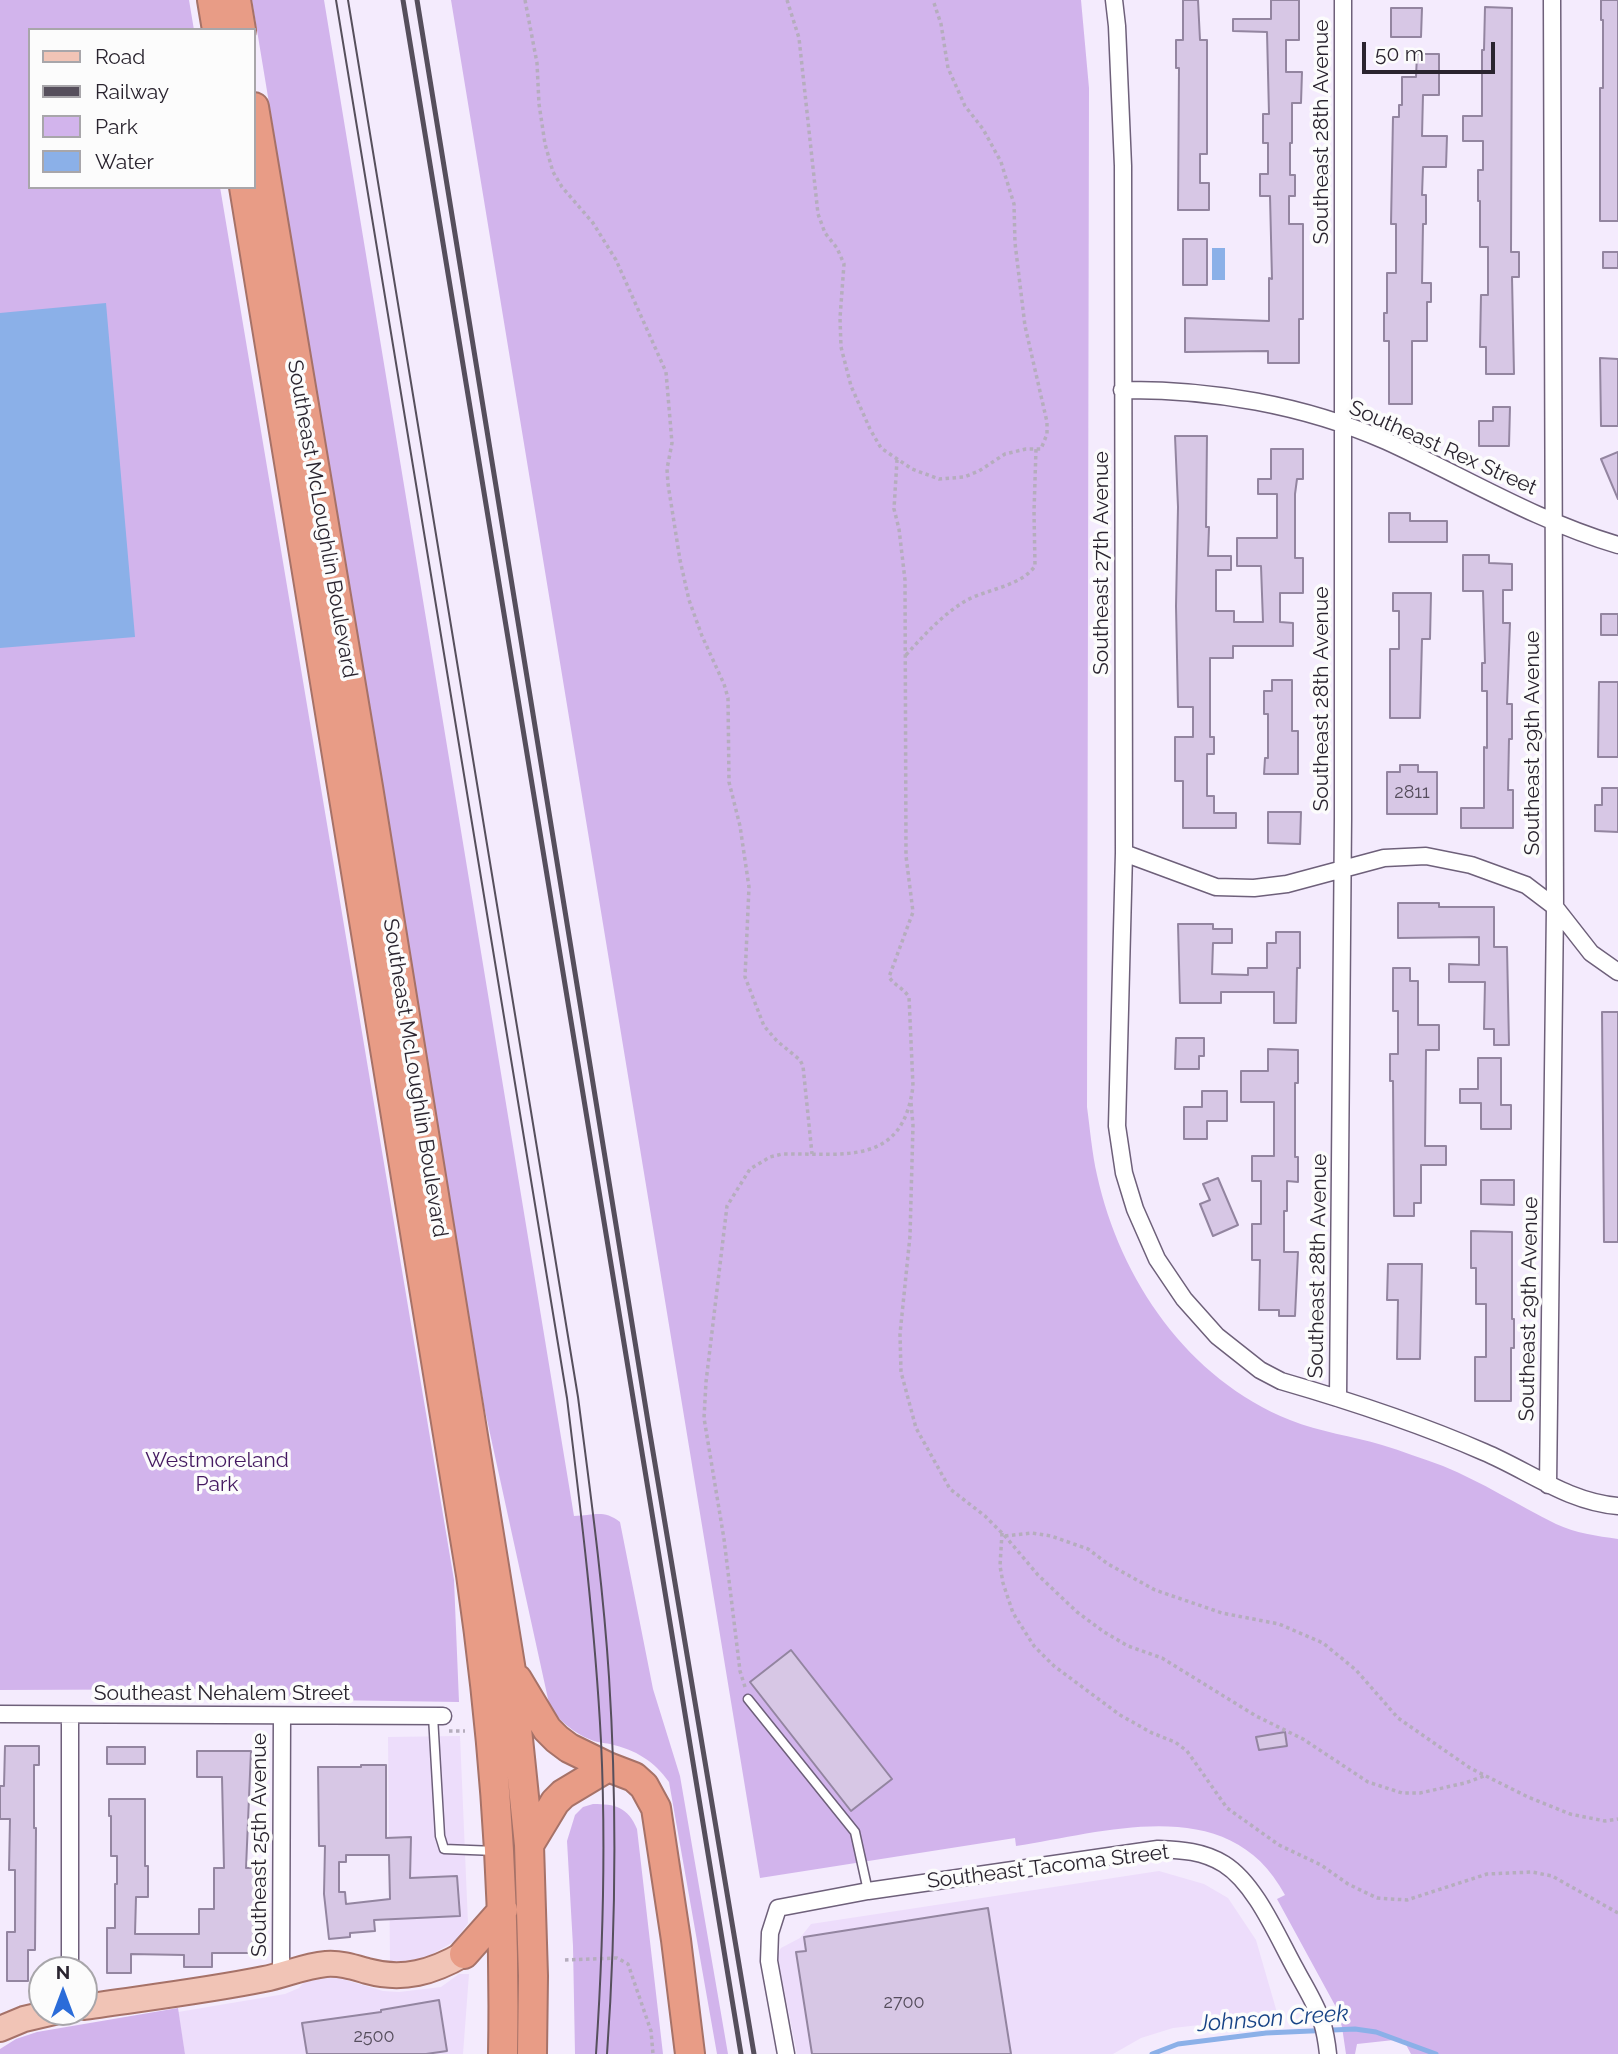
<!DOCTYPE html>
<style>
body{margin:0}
#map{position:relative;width:1618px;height:2054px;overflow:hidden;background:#f4ebfd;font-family:Raleway,sans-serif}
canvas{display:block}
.legend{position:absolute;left:28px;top:28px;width:228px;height:161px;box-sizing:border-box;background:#fcfcfc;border:2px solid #a8a6aa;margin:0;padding:9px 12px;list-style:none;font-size:21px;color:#2a242f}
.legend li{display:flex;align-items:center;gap:14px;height:35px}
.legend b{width:35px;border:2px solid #a8a6aa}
.north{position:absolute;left:28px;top:1956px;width:70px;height:70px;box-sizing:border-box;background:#fcfcfc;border:2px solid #a8a6aa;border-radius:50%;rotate:0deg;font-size:19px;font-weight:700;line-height:28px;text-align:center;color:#2a242f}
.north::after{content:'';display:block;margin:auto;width:24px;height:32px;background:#2b6cd9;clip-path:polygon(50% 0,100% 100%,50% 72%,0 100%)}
.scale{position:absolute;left:1362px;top:42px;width:133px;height:32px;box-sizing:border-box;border:4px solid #2a242f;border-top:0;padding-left:9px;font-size:21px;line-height:24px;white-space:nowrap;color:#2a242f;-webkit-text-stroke:5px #fcfcfc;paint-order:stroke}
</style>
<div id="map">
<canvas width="1618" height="2054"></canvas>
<ul class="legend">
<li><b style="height:9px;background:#f1c4b6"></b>Road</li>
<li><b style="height:9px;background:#564f5c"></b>Railway</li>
<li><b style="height:19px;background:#d2b4ec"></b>Park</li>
<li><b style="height:19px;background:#8bb0e8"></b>Water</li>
</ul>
<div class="north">N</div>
<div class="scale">50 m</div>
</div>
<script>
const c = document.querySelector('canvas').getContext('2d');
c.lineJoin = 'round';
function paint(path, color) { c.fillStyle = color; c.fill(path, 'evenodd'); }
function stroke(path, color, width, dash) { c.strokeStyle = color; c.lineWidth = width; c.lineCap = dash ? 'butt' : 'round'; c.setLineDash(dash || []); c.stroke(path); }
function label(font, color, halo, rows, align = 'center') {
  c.font = font + ' Raleway,sans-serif'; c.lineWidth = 7; c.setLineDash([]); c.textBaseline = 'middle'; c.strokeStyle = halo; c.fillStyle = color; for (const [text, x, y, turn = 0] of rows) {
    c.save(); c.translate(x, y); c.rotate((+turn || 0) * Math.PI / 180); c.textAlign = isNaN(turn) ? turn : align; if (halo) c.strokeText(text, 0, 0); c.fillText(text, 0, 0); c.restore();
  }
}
paint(new Path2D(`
 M460,1736L468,1923L455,1941L429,1956L417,1960L390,1962L388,1737Z
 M1159,1871L1204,1884L1228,1898L1256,1940L1278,2016L1173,2028L1141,2038L1113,2054H797L777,1955L781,1948L800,1938L811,1924Z
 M459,1974H469L463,2054H185L178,2012L285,1994L299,1988L305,1981L329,1978H339L383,1991L399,1992L441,1987Z`), '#edddfb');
paint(new Path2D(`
 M0,0H189L194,30H30V187H220L454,1580L459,1702L260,1699L259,1689L0,1690Z
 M252,0H324L574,1516C593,1516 603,1509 620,1522L653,1689L680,1776L728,2054H717L669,1782C654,1761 636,1750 610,1744C604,1743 595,1742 589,1739C574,1733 559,1720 550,1708L484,1406Z
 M451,0H1081L1089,88L1087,1107C1090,1129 1092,1153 1097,1175C1120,1280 1188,1379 1290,1420C1320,1432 1352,1436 1382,1445C1402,1451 1423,1459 1443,1466C1482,1482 1518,1505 1556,1524C1575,1533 1597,1536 1618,1539V2054H1411L1403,2039L1357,2044L1355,2054H1346L1342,2027L1337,2009L1277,1899L1285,1895C1230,1791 1107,1832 1016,1846L1015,1838L760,1878Z
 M593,1804C615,1804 628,1807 637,1829L663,2054H575L573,1946L567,1841L575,1815L583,1807Z
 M178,2008L185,2054H0V2049L16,2039L37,2032Z`), '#d2b4ec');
paint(new Path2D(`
 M1212,248H1225V280H1212Z
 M106,303L135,637L0,648V313Z`), '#8bb0e8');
stroke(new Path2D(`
 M1152,2054L1178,2044L1266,2033L1355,2029L1376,2032L1436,2054`), '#8bb0e8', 5);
const building = new Path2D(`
 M1183,0H1198L1200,40H1207V154H1200V183H1209V210H1178L1179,68H1176V40H1183Z
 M1271,0H1299V40H1286V72H1302L1301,103H1292V143H1290V175H1295V196H1289V224H1303V319H1299V363H1268V351L1185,352V318L1269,321V278L1272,279L1270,196H1260V174H1268V143H1263V114H1269L1267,32L1233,31V19H1271Z
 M1601,0H1618V221H1600V88H1603V20H1601Z
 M1485,7L1512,8L1511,252H1519V277H1512L1514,374H1486V347H1480L1481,295H1488V247H1480V201H1478V170H1483V141H1463V116H1482V50H1484Z
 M1391,8H1422L1421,37H1391Z
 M1417,54H1439V95H1423L1422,136H1447L1446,167H1423L1422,195H1426V224H1423L1422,283H1431V302H1427V341H1412V404H1389V341H1384V313H1387V273H1396V224H1391L1393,117H1399V105H1402V77H1416Z
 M1183,239H1207V285H1183Z
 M1603,252H1618V268H1603Z
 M1600,358L1618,359V426H1601Z
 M1493,407H1510L1509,446H1479V421H1493Z
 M1175,436H1207L1206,527H1209L1208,556H1231V570H1216V611H1234V622H1263L1261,566H1237V538H1277V494H1258V479H1271V449H1303V479H1297L1295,494V558H1303V593H1280V622L1293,623V646H1233V658H1210V737H1214V754H1207V796H1214V813H1236V828H1183V781H1175V737H1193V707H1178L1176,606L1178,507Z
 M1618,452V499L1601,459Z
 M1389,513H1410V521H1447V542H1389Z
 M1463,555H1489V563L1512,564V590H1503V623H1510L1507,704H1512V739H1509L1508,790H1513V828H1461V808H1484V747L1487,748V691H1482V663H1485L1483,591H1463Z
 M1393,593H1431L1430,639H1422L1420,718H1390V649H1399V611H1393Z
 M1601,614H1618V635H1601Z
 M1272,680H1292V731H1298V774H1264L1265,758H1268V714H1264V691H1272Z
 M1599,682H1618V757H1598Z
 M1400,765H1418V772H1437V814H1387V772H1400Z
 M1602,788H1618V832L1595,831V805H1602Z
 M1268,812H1301L1300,844L1268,843Z
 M1398,903H1439V907H1494V947H1507L1509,1045H1494V1029H1484L1485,982H1449V964L1479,965V937L1398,938Z
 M1178,924H1213V929H1232V943H1213L1212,974L1248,975V968H1267V943H1276V932H1300V968H1297L1296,1023H1274V992H1221V1003H1180Z
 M1393,968H1410V981H1418V1025H1439V1050H1426L1425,1146H1446V1165H1421V1203H1414V1216H1394L1393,1081H1390V1054H1398V1011H1393Z
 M1602,1012H1618V1242H1604Z
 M1176,1038H1204V1056H1199V1069H1175Z
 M1268,1049L1298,1050V1083H1295V1157H1298V1182L1287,1181V1211H1284V1252H1298L1295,1316H1279V1310H1259L1260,1260H1252V1224H1261V1181H1252V1156H1274V1102H1241V1071H1268Z
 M1478,1058H1501V1105H1511V1129H1481V1103H1460V1089H1478Z
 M1202,1091H1227V1121H1207V1139H1184V1107H1202Z
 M1218,1178L1238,1225L1213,1236L1200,1204L1210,1200L1203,1184Z
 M1481,1180H1514V1205L1481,1204Z
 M1471,1231L1512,1232V1319H1514V1348H1511V1401H1475V1357H1486V1304H1476V1268H1471Z
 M1388,1264H1422L1420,1359H1397L1398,1300H1387Z
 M791,1650L892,1779L851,1811L750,1682Z
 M1285,1732L1287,1746L1259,1750L1256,1737Z
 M5,1746H39V1765H34V1828H36L35,1950H28V1981H7V1932H15V1870H9L10,1819H0V1786H4Z
 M107,1747H145V1764H107Z
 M197,1751H251L246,1868H255L253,1953H212V1967H184V1955L131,1954V1973H107V1928H115V1884H117V1856H111V1816H109V1799H145V1866H148V1897H136L135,1934H199V1909H214V1868H224L222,1777H197Z
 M361,1765H386V1838L411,1837L410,1878L457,1876L460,1916L374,1920L375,1931L350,1933V1937L329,1939L324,1894L325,1846H319L318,1767H361ZM346,1855H389L390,1899L346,1904L345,1892H339V1862H346Z
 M988,1908L1011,2054H812L796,1952L806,1951L804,1937Z
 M439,2000L447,2051L426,2054H307L302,2023L381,2012V2010Z`);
paint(building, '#d7c7e5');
stroke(building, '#9385a0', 2);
const lane = new Path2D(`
 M748,1699L855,1832L868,1891
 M433,1716L440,1836L444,1849L496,1851`);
const street = new Path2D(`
 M1114,0L1117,26L1123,166L1124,853L1117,1126L1124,1173L1135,1209L1157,1259L1184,1299L1217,1336L1260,1370L1281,1381C1350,1401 1418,1423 1484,1452C1529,1471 1568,1502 1618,1506
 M1122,390C1211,389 1304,405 1386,441C1463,476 1536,521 1618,545
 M1124,853L1216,887L1254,888L1287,884L1384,858L1426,856L1471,865L1526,885L1555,907L1591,953L1618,972
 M1338,1398L1343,818V0
 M1548,1485L1555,907L1552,0
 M0,1714L443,1716
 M70,1970V1715
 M281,1974L282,1716
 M786,2054L769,1961L770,1933L778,1908L868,1891L1158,1849C1182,1850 1203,1851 1224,1864C1256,1884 1278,1938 1296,1970C1305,1987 1316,2004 1322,2022C1325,2032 1327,2044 1328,2054`);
const primary = new Path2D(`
 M84,2007C144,1998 205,1991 264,1979C285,1975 304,1966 326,1964C341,1963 353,1967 367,1971C403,1981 433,1972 464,1954
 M0,2029L24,2019L54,2012`);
const highway = new Path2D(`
 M212,0L217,30
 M236,0L241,30
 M254,107L368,787L511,1671L529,1845L533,1976L532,2054
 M244,187L471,1575C494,1734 506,1893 503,2054
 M517,1679L547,1729L557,1739L569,1748L608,1767L634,1777L644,1786L656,1808L676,1940L690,2054
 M529,1845L555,1802L563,1794L608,1767
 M464,1954L503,1910`);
stroke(lane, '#6e607a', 11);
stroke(street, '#6e607a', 19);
stroke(primary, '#a67268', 28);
stroke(highway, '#a67268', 32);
stroke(new Path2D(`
 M525,0L537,63L539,104L545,144L553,172L562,187L593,223L616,260L666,372L672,443L667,469L668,484L680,560L689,600L702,636L724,684L728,698L729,782L740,826L749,887L745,977L764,1026L777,1041L800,1060L803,1066L812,1154
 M787,0L799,38L818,214L825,233L837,248L844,264L840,318L841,347L851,386L870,429L881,448L912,469L939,479L964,477L979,471L1005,454L1026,449H1041L1047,434V422L1025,326L1015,243L1014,204L1001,162L983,129L965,106L948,68L941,24L933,0
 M906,655C925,634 943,614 967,600C988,589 1021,586 1035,566L1034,512L1036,449
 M911,1103L913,1125L910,1236L900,1334L901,1372L916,1428L950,1489L985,1516L1005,1536L1038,1575L1077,1612L1104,1632L1128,1646L1162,1658L1256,1716L1303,1739L1368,1782L1402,1793H1420L1465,1783L1484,1776
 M1002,1533L1000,1566L1003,1583L1013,1613L1034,1646L1054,1666L1120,1715L1152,1733L1175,1742L1187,1751L1227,1808L1279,1845L1321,1865L1348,1884L1377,1898L1407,1900L1487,1874L1532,1872L1552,1876L1618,1913
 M1005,1536L1032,1533L1051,1536L1088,1549L1108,1564L1155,1590L1222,1613L1279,1624L1323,1643L1356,1670L1398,1718L1470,1768L1528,1797L1570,1814L1605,1821L1618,1819
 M745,1687L740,1671L724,1539L704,1418L706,1382L727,1206L750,1169L770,1157L782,1154C844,1153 903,1167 913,1086L909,997C902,987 895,986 889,977L913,912L906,856L905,580L899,529L894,509L897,460
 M449,1731H465
 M565,1960L617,1958L628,1964L651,2031L653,2054`), '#b5adbd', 3.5, [3.5, 3.5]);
stroke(lane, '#fff', 8);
stroke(street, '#fff', 16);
stroke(primary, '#f1c4b6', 24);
stroke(highway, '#e89c86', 28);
stroke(new Path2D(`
 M336,0L567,1398C581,1512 595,1626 601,1741C606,1845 603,1950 596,2054
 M348,0L578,1397C590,1490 603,1583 609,1677C617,1803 616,1928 607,2054`), '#564f5c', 2);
stroke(new Path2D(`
 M403,0L741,2054
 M417,0L649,1428L754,2054`), '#564f5c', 5);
label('18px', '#554d5c', null, [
 ["2811",1412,793],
 ["2700",904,2003],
 ["2500",374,2037]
]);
label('21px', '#2a242f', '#fcfcfc', [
 ["Southeast 28th Avenue",1322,132,-90],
 ["Southeast Rex Street",1443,448,24],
 ["Southeast McLoughlin Boulevard",322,519,80],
 ["Southeast 27th Avenue",1102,563,-90],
 ["Southeast 28th Avenue",1322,699,-90],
 ["Southeast 29th Avenue",1533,743,-90],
 ["Southeast McLoughlin Boulevard",415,1078,81],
 ["Southeast 28th Avenue",1318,1266,-89],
 ["Southeast 29th Avenue",1529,1309,-89],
 ["Southeast Nehalem Street",222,1694],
 ["Southeast 25th Avenue",260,1845,-90],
 ["Southeast Tacoma Street",1048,1867,-7]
]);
label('21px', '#441960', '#fcfcfc', [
 ["Westmoreland",217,1461],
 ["Park",217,1485]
]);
label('italic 23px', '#174386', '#fcfcfc', [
 ["Johnson Creek",1273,2019,-4]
]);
</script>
